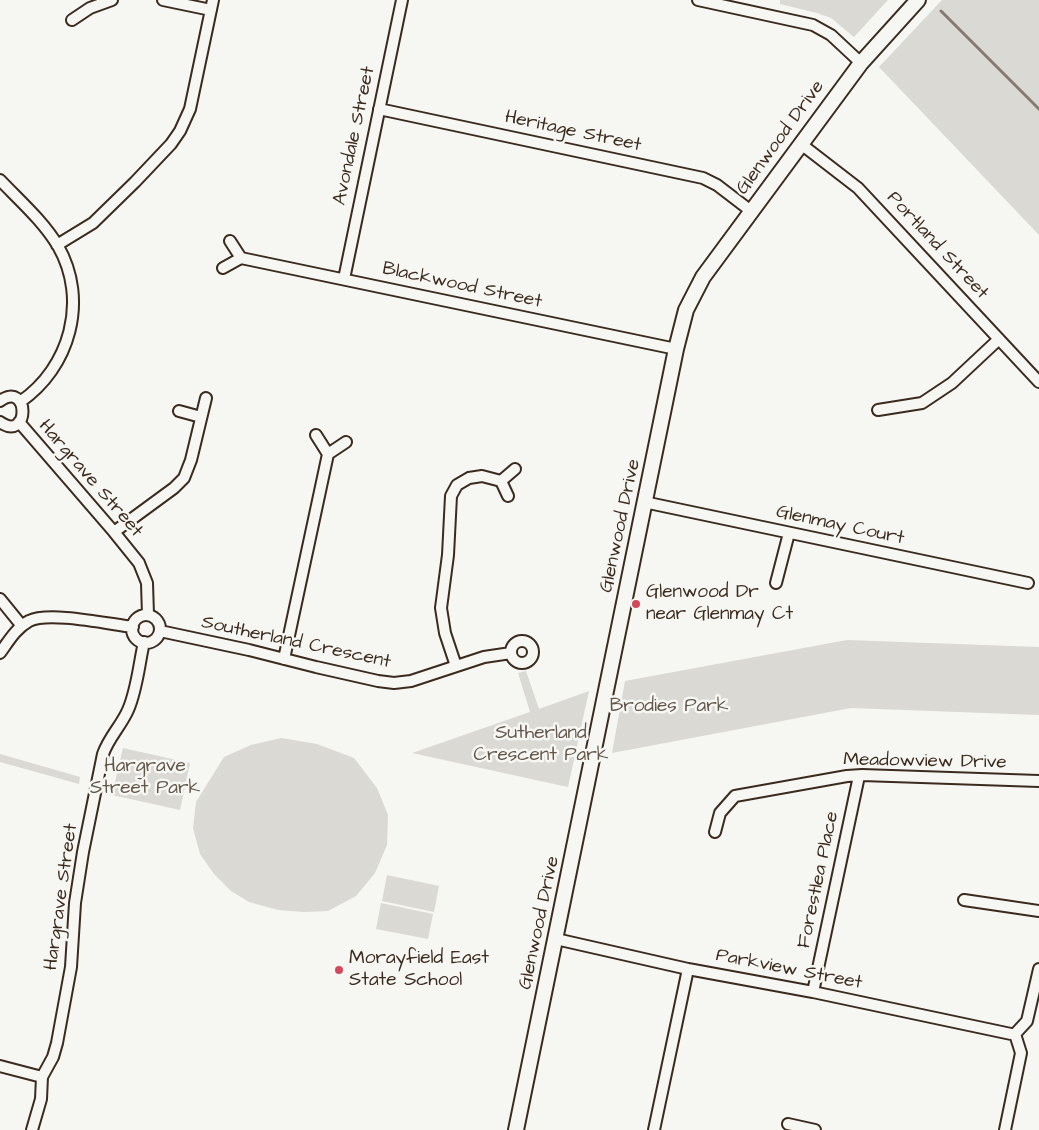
<!DOCTYPE html>
<style>
body{margin:0}
canvas{display:block;background:#f6f6f2}
</style>
<canvas width="1039" height="1130"></canvas>
<script>
const c = document.querySelector('canvas').getContext('2d');
c.lineJoin = 'round';
function paint(path, color) { c.fillStyle = color; c.fill(path, 'evenodd'); }
function stroke(path, color, width, dash) { c.strokeStyle = color; c.lineWidth = width; c.lineCap = dash ? 'butt' : 'round'; c.setLineDash(dash || []); c.stroke(path); }
function label(font, color, halo, rows, align = 'center') {
  c.font = font + ' "Architects Daughter",sans-serif'; c.lineWidth = 5; c.setLineDash([]); c.textBaseline = 'middle'; c.strokeStyle = halo; c.fillStyle = color; for (const [text, x, y, turn = 0] of rows) {
    c.save(); c.translate(x, y); c.rotate((+turn || 0) * Math.PI / 180); c.textAlign = isNaN(turn) ? turn : align; if (halo) c.strokeText(text, 0, 0); c.fillText(text, 0, 0); c.restore();
  }
}
paint(new Path2D(`
 M780,0H888L854,37L831,18L817,13L780,4Z
 M942,0H1039V235L879,67Z
 M847,640L1039,647V715L851,708L612,753L625,681Z
 M526,671L539,709L589,691L568,787L412,753L530,712L518,673Z
 M281,738L317,744L354,758L377,788L388,815L387,845L375,873L356,896L328,911L304,912L278,910L249,902L231,891L214,874L200,854L193,828L196,802L224,757L251,745Z
 M123,748L190,763L180,810L112,795Z
 M0,754L80,777L79,784L0,762Z
 M387,875L439,886L434,912L382,901Z
 M381,903L433,914L428,939L376,929Z`), '#dad9d3');
stroke(new Path2D(`
 M941,11L1039,109`), '#857a71', 3);
const street = new Path2D(`
 M163,0L211,10
 M698,0L813,25L831,35L861,63
 M72,20L90,8L112,0
 M379,109L703,178L717,185L751,211
 M801,144L858,188L1039,382
 M0,180C20,201 43,221 58,246C89,300 70,368 20,402
 M57,245L93,223L135,182L171,144L180,131L190,109L213,0
 M241,258L676,349
 M223,268L241,258L230,241
 M344,279L402,0
 M0,401C30,380 30,443 0,422
 M878,410L922,403L952,383L999,339
 M179,411L201,417
 M19,422L114,532L139,563L147,583L148,615
 M316,435L328,454L346,442
 M508,496L501,481L515,469
 M644,502L1028,583
 M114,532L174,488L184,478L191,460L206,398
 M776,583L789,533
 M0,599L22,626
 M132 629a14 14 0 1 1 28 0a14 14 0 1 1-28 0Z
 M160,631L249,650L316,667L378,681L394,683L411,681L484,657L511,653
 M511 652a11 11 0 1 1 22 0a11 11 0 1 1-22 0Z
 M0,653C8,642 16,628 29,621C49,611 108,624 133,627
 M284,659L328,454
 M456,666L445,633L441,608L448,555L451,496L457,485L469,478L482,476L501,481
 M715,832L720,813L735,796L847,776L862,775L1039,781
 M964,900L1039,911
 M556,939L688,969L813,992L1011,1034H1015
 M813,992L859,776
 M1015,1034L1027,1021L1039,969
 M0,1066L42,1077
 M788,1124L815,1130
 M32,1130L41,1099L42,1077L53,1057L57,1043L71,967L75,903L83,852L103,754C109,737 121,726 128,710C137,690 139,664 144,642
 M654,1130L688,969
 M1005,1130L1021,1053L1015,1034`);
const secondary = new Path2D(`
 M516,1130L676,349L686,310L703,277L861,63L918,0`);
stroke(street, '#3b2a1e', 14);
stroke(secondary, '#3b2a1e', 18);
stroke(street, '#f6f6f2', 10);
stroke(secondary, '#f6f6f2', 14);
for (const [x, y, r, color] of [
 [636,604,5,"#d1495b"],
 [339,970,5,"#d1495b"]
]) { const dot = new Path2D(); dot.arc(x, y, r, 0, 2 * Math.PI); c.fillStyle = color; c.fill(dot); stroke(dot, '#f6f6f2', 2); }
label('19px', '#3b2a1e', '#f6f6f2', [
 ["Heritage Street",573,132,12],
 ["Avondale Street",355,136,-78],
 ["Glenwood Drive",781,138,-54],
 ["Portland Street",937,246,47],
 ["Blackwood Street",462,286,12],
 ["Hargrave Street",90,479,49],
 ["Glenwood Drive",621,526,-78],
 ["Glenmay Court",840,526,12],
 ["Southerland Crescent",296,643,12],
 ["Meadowview Drive",925,762,1],
 ["Forestlea Place",819,880,-78],
 ["Hargrave Street",62,897,-82],
 ["Glenwood Drive",540,923,-78],
 ["Parkview Street",789,970,11]
]);
label('19px', '#3b2a1e', '#f6f6f2', [
 ["Glenwood Dr",646,593],
 ["near Glenmay Ct",646,615],
 ["Morayfield East",349,959],
 ["State School",349,981]
], 'left');
label('19px', '#63564b', '#f6f6f2', [
 ["Brodies Park",669,707],
 ["Sutherland",541,734],
 ["Crescent Park",541,756],
 ["Hargrave",145,767],
 ["Street Park",145,789]
]);
</script>
